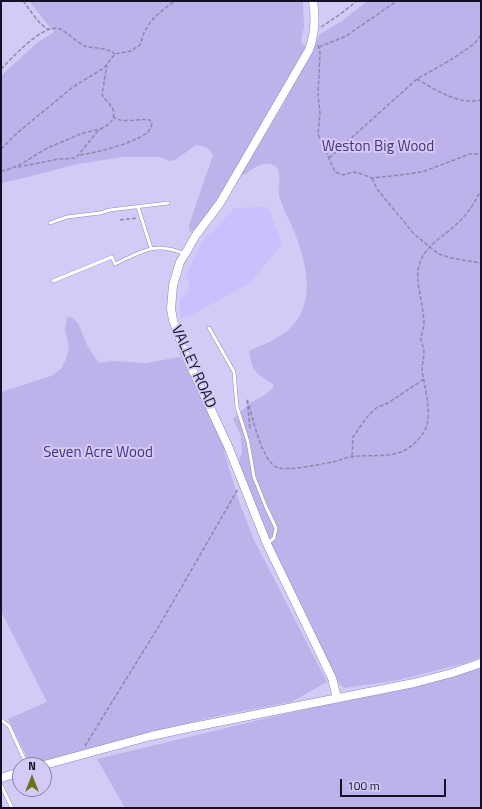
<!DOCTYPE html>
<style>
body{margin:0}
#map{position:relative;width:482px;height:809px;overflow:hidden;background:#d3cbf5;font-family:"Titillium Web",sans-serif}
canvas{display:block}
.frame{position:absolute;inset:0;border:2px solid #160f28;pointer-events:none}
.north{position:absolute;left:12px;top:757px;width:40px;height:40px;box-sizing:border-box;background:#d3cbf5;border:1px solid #8780a3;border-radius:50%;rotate:0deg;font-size:11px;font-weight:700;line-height:16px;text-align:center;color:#160f28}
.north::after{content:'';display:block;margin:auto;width:14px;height:18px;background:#6c721a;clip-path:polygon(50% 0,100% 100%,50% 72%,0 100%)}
.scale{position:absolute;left:340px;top:779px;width:106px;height:18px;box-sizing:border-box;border:2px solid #160f28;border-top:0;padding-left:5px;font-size:12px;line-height:14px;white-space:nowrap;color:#160f28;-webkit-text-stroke:3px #d3cbf5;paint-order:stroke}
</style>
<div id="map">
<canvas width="482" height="809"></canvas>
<div class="frame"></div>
<div class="north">N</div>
<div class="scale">100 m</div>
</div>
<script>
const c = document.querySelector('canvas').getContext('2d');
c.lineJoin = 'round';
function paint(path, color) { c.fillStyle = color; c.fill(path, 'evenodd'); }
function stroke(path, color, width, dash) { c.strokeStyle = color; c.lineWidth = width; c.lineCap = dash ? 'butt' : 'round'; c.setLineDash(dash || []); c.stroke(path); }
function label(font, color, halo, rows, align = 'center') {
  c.font = font + ' "Titillium Web",sans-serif'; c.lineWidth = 4; c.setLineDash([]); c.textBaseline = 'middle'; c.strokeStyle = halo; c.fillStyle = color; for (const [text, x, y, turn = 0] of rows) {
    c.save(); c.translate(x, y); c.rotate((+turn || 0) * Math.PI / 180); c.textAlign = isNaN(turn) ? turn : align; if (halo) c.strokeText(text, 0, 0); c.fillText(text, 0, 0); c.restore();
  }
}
paint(new Path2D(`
 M265,207L269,208L282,244L250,283L190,316L180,318V299L188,293L189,283L186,275L205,236L211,233L234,208Z`), '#ccbffd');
paint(new Path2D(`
 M29,1H303L304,27L301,42L306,46L218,201L197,228L190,232L189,225L213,155C209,148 205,146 196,145L175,160L169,161L160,157H123L77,164L28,177L1,183V76L37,43L54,32Z
 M367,1H481V657L469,662L399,680L345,688L340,685L285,573L267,544L236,469L242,452L241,436L233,419L250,403L265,395L273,388V384C256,373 252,372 249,351C262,345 276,340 287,331C320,304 305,257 291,224C287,216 283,207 280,199C276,190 285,170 273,165C261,159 250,173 240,176L283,105L311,52L320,34L342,21Z
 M71,317L78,323L88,347L99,363L113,361L146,363L180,357L211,409L228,446L224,452L240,504L254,540L327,682L291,702L222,715L164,729L35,765L30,764L8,719L47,702L1,611V392L51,376L61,369L66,359L69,347L65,330L67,318Z
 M481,668V808H125L97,759L297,711L416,686Z`), '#bdb2e9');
const lane = new Path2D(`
 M138,207L151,248
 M50,223L67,217L100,213L110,210L168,203
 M53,281L112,257L115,264C143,251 154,241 185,254
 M209,328L234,372L237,407L248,442L254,477L266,507L276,528L274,538L268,543
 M1,720L9,726L27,765
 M1,785L12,808`);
const secondary = new Path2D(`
 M313,1C316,19 315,34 309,50L220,203L196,235L185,254L180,262L173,285L171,309L173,320L186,356L228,446L267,544L332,678L337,698
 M44,765L151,736L188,728L414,683L452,673L481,663
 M1,778L20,772`);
stroke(lane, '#9384c6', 4);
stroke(secondary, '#9384c6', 9);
stroke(new Path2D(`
 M23,1C29,8 40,27 49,29
 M321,27L339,15L357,1
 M318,45L320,53L318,95L320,113L318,134L335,172L343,175L353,172L359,173L372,178L392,176L422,172L470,154H481
 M319,47L346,36L397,1
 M1,69C11,59 44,22 60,29C68,33 79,44 85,46C95,49 107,47 115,54
 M417,79C436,90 458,105 481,100
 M1,149L17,133L73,87L104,68L115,54L131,51L140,45C142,41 142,37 144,33C150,19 163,9 175,1
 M80,155C99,152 131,144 147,133C149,131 150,128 152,125L150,120C138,118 123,124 113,117
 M329,158L417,79L449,61L474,44L481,35
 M18,167L59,159L76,158L97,132L104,127
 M1,171C20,168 33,155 50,147C59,143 69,139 78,135C89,130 108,131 113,118C117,107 105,102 102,94L107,65
 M372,178L377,189L414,234L430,247L439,254L451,258L481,263
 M120,220L137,218
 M250,428L247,399C252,415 261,459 276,467C287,472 320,464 333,462C339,461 344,458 350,457C368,454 384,458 401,452C410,449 421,438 425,430C433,414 424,386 422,370C422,364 424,358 424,352C424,348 422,344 421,340C421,334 424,329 424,323C424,320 424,317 423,314C422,298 415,281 419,266C424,245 445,236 459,222C468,213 476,201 481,190
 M352,456L353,437L367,417L376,408L388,403L424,379
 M85,746L162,621L238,489`), '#8f88ac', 1.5, [4, 2]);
stroke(lane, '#fff', 3);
stroke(secondary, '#fff', 8);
label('15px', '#4a2f82', '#d3cbf5', [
 ["Weston Big Wood",378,147],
 ["Seven Acre Wood",98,453]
]);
label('15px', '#160f28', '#d3cbf5', [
 ["VALLEY ROAD",193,367,66]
]);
</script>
